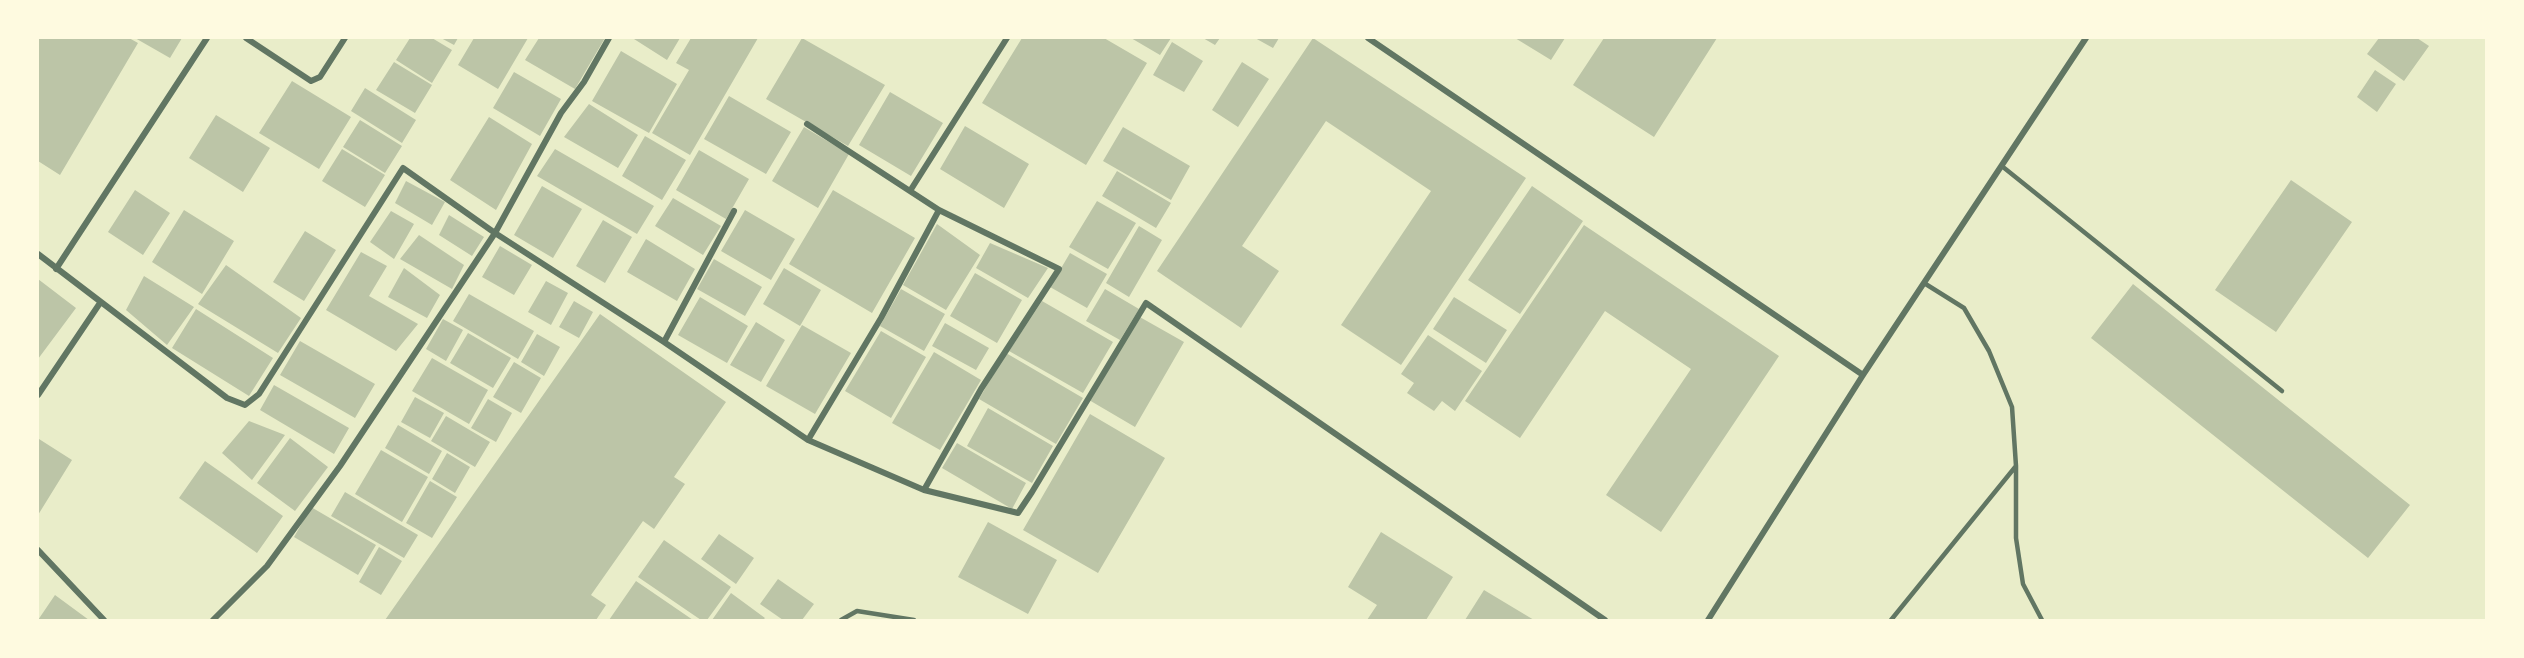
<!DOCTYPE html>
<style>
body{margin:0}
#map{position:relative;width:2524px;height:658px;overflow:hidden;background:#e9edc9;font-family:Raleway,sans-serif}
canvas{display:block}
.frame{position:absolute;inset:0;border:39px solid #fefae0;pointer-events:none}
</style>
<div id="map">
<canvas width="2524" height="658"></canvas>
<div class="frame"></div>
</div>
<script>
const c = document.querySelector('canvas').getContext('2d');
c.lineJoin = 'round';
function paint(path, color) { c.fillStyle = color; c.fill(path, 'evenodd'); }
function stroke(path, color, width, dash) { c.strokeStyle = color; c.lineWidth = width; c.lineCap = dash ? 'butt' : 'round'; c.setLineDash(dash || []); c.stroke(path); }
paint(new Path2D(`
 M38,38H129L138,43L60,175L38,161Z
 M135,38H182L170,58Z
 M410,38H432L452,50L432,83L396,60Z
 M441,38H458L454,45Z
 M474,38H528L498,89L458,65Z
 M539,38H605L575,89L525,60Z
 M635,38H680L667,60L634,39Z
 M691,38H758L690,155L652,133L689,70L676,63Z
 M802,38L885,85L848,146L766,99Z
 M1022,38H1104L1147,63L1086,165L982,103Z
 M1131,38H1171L1160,55Z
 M1203,38H1220L1215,45Z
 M1255,38H1279L1273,48Z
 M1313,38L1526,178L1401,365L1341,325L1431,191L1326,121L1242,246L1279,271L1241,328L1157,271Z
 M1515,38H1565L1551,60Z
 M1604,38H1717L1654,137L1573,85Z
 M2379,38H2417L2429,46L2404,81L2367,54Z
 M1172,42L1203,61L1184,92L1153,75Z
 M621,51L677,84L649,133L592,101Z
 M394,62L432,85L415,113L376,90Z
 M1242,62L1269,79L1238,127L1212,110Z
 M2375,70L2396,84L2377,112L2357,97Z
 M514,72L561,99L540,136L493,108Z
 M292,81L351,117L319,169L259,133Z
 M365,88L416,120L402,143L351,111Z
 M890,92L943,123L911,176L859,145Z
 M729,96L791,132L766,174L704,139Z
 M589,104L638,135L618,168L564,137Z
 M216,115L270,148L243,192L189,158Z
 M489,117L532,144L496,210L450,180Z
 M360,120L402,146L385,173L343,147Z
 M965,126L1029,164L1004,208L940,169Z
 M804,127L849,154L818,208L772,181Z
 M1123,127L1190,166L1171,200L1103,161Z
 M645,136L686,160L662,200L622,176Z
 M342,149L385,175L365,207L322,181Z
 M555,149L654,206L637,234L537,176Z
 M699,150L749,179L726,219L676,190Z
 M1117,171L1171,203L1156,228L1102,196Z
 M2291,180L2352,222L2276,332L2215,290Z
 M406,181L445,202L432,225L395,203Z
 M542,186L582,209L553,258L514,235Z
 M1532,186L1583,221L1520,314L1468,280Z
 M135,190L170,213L143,255L108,232Z
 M833,190L915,238L872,313L789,264Z
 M673,198L721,226L703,255L655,226Z
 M1097,201L1136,223L1108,269L1069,247Z
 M184,210L234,241L202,294L152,262Z
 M745,210L795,239L771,280L721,251Z
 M391,211L414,224L394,259L370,242Z
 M449,215L484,237L472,256L439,235Z
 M603,220L632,237L605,283L576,266Z
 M937,224L980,255L946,310L903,285Z
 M1584,225L1779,356L1661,532L1606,495L1691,369L1605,311L1520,438L1465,401Z
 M1139,226L1162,240L1129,297L1106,283Z
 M305,231L336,250L304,301L273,282Z
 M419,235L464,265L452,289L400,259Z
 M646,239L695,269L677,301L627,272Z
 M990,243L1048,268L1028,298L976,268Z
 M500,246L532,265L514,295L482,277Z
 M361,252L387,266L369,296L418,324L396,351L326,310Z
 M1070,253L1107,274L1087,308L1050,287Z
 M714,259L762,287L745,316L697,289Z
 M226,265L301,318L278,353L198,304Z
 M404,268L440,295L427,318L388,297Z
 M784,268L821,290L800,326L763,304Z
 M975,273L1022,300L997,343L950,316Z
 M144,276L194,307L167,345L126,310Z
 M38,279L76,308L38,359Z
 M546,281L568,293L551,325L528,312Z
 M2133,284L2410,505L2368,558L2091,338Z
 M901,289L945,314L924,351L880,326Z
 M1105,289L1139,309L1120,340L1086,321Z
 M469,294L534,331L518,359L453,321Z
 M700,297L748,326L727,363L678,335Z
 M1454,297L1507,330L1486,363L1433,329Z
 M574,301L593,312L579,338L559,327Z
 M1042,301L1113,342L1083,393L1009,351Z
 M196,309L273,358L249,396L172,348Z
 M600,314L726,402L674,477L685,484L654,529L643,521L591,595L606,605L596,620H385Z
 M1138,316L1184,342L1135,427L1089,400Z
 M443,319L463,330L446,361L426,349Z
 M756,322L785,340L761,382L730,365Z
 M945,323L989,348L976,370L932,346Z
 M802,325L851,353L815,414L766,386Z
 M881,331L926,357L891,418L845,391Z
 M468,333L511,358L493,388L450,363Z
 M537,334L560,347L544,376L521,362Z
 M1428,335L1482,371L1455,411L1442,401L1434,411L1407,393L1414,383L1401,374Z
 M300,341L375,384L355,418L280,375Z
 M934,352L981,380L940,450L892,423Z
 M1006,353L1083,398L1056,444L979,399Z
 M432,358L488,390L469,424L412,391Z
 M514,362L541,378L521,413L493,397Z
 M274,385L349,428L334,454L260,410Z
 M415,397L444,413L430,438L401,422Z
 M488,399L512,413L496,442L471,428Z
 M988,408L1053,446L1032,483L967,446Z
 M1090,414L1165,458L1098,573L1023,530Z
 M446,416L490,442L475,467L431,441Z
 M249,421L285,435L252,480L222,453Z
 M398,425L442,451L429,474L385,448Z
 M290,438L328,467L295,511L257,483Z
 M39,439L72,460L38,515V442Z
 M957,443L1026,483L1012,509L942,468Z
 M381,450L428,477L402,522L355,494Z
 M447,453L470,467L455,493L432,479Z
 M205,461L283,516L257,553L179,498Z
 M430,481L457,497L432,538L406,523Z
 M345,492L418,535L404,558L331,516Z
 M311,507L376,545L358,575L294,537Z
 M988,522L1057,560L1028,614L958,577Z
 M1381,532L1453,577L1426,620H1367L1377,605L1348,587Z
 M719,534L754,558L736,584L701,559Z
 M664,540L731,587L707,620H701L638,577Z
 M379,547L402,561L381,595L359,582Z
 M778,579L814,604L802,620H783L760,604Z
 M636,581L693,620H609Z
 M1484,590L1534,620H1465Z
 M731,593L765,618L763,620H712Z
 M55,595L89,620H38Z`), '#bcc5a7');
stroke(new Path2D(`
 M2003,167L2282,391
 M1924,283L1964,308L1989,351L2012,407L2016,466V538L2023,584L2042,620
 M841,620L857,611L914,620
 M1891,620L2016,466`), '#617663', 4.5);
stroke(new Path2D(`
 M246,38L311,81L320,77L345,38
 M1368,38L1863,375
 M807,124L939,210L1059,269L981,389L924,490
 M910,191L1007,38
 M38,254L227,398L245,405L259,394L403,168L495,233L664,342L808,440L924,490L1018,513L1032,492L1146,303L1605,620
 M56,269L207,38
 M664,342L734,211
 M38,395L100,303
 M808,440L881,318L939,210
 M38,550L104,620
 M213,620L267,566L340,466L495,233L561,113L584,82L609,38
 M1708,620L1863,375L2086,38`), '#617663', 6);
</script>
